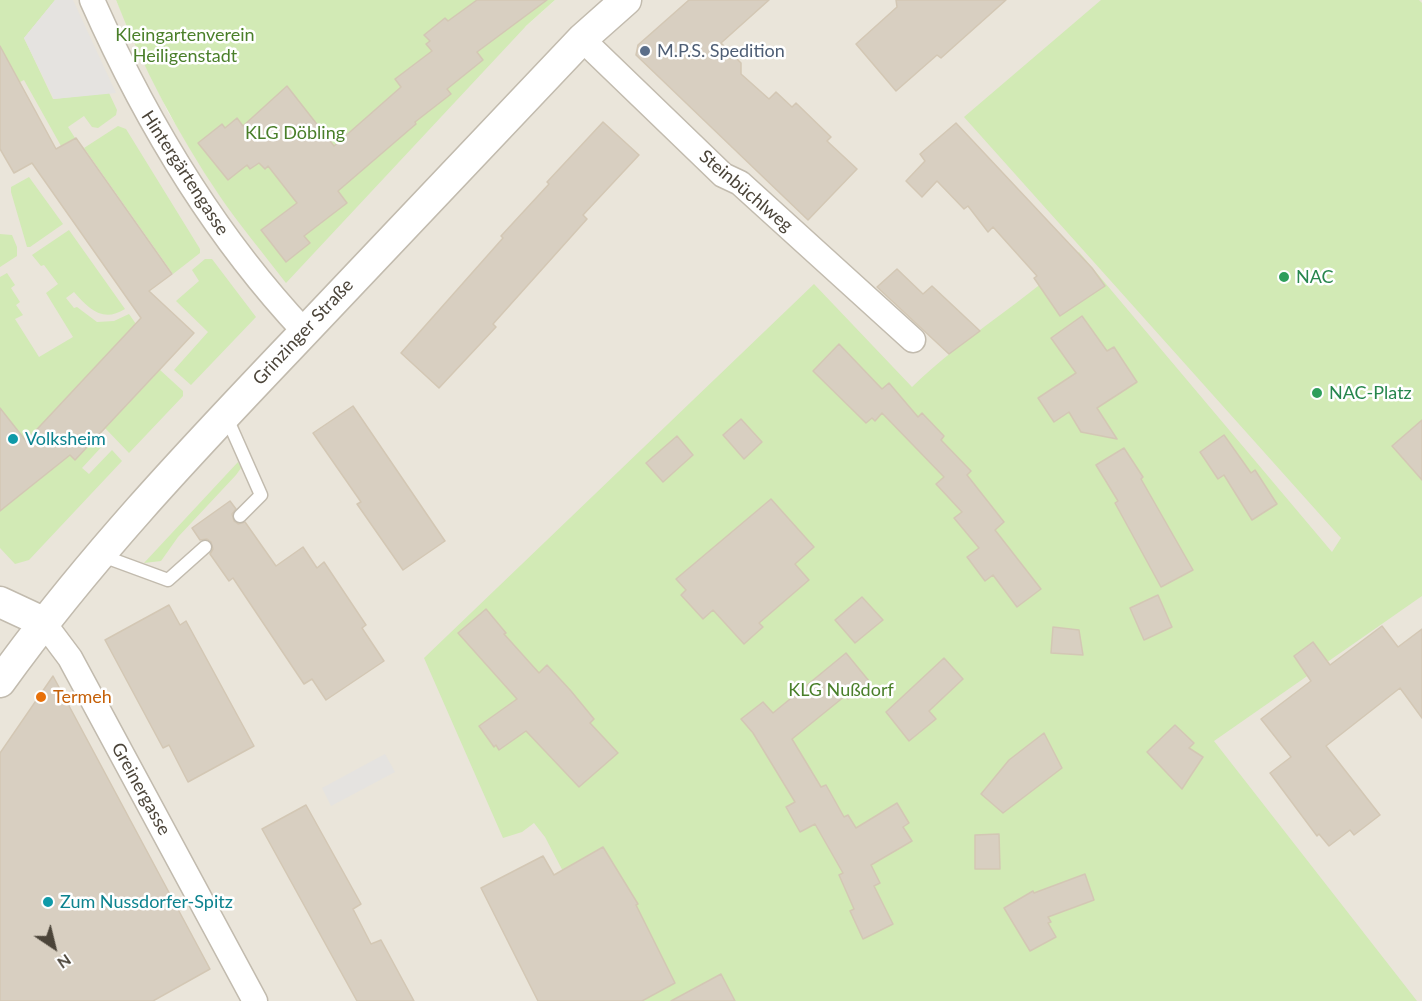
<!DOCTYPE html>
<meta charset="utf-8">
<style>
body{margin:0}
#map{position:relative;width:1422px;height:1001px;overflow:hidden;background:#f6f3ec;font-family:Lato,sans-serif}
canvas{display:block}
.north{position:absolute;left:24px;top:917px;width:60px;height:60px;-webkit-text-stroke:4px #fff;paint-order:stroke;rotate:145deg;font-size:16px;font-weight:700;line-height:24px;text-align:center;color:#4b4439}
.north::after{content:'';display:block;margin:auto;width:21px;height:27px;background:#4b4439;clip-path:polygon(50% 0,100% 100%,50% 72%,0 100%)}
</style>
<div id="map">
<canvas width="1422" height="1001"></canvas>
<div class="north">N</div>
</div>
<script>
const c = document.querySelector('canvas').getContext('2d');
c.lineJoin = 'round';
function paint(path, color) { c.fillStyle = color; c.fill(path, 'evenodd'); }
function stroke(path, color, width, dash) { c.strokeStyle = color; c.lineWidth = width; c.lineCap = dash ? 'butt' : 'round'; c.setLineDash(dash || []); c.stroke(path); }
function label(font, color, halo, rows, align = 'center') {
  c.font = font + ' Lato,sans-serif'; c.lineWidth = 5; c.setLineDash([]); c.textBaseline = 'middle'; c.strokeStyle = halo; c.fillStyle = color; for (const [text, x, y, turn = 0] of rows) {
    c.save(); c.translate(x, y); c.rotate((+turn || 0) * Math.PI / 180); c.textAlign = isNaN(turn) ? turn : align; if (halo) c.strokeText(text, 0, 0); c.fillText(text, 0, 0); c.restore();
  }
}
paint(new Path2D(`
 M0,0H116L168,112L220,196L526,26L555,0H1422V1001H0Z`), '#eae5da');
paint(new Path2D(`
 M0,0H55L24,38L53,99L109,93L117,110L116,115L98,128L92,127L84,116L68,127L75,138L61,146L24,80L20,82L0,47Z
 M116,0H555L526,26L286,283C264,254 240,226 219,195C178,134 143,68 116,0Z
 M1101,0H1419L1422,3V596L1214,741L1417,1001H631L545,837L534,823L522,832L503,838L424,658L814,284L912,387C964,337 1026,300 1079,252L1332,552L1341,538L964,117Z
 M118,126L126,129L200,249V253L173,274L84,148Z
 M29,177L63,224L30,247H27L11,192V187Z
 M69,230L125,309C103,323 89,309 74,292L66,298L74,308L77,307L97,322L114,321L129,314L136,324L40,427L75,460L99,435L106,442L82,468L89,474L112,450L122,461L29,560L15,564L0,548V511L50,471L0,408V277L7,273L15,285L11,288L20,302L16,305L23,315L15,319L39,357L73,337L46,293L58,284L44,265L41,266L32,255Z
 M0,234L12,235L17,247V256L0,267Z
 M205,259H212L256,317L191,385L174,370L208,332L176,301L199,281L192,270Z
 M160,370L183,391V396L129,453L105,428Z
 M238,462L241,468L236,475L178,537L161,561L144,563Z`), '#d2eab5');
paint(new Path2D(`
 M55,0H73L116,93L54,99L24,38Z
 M385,754L395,772L331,806L322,788Z`), '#e5e3e0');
const building = new Path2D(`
 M477,0H547L477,52L483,60L447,89L451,94L415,122L416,124L338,191L347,203L304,236L310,243L286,262L261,230L297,203L268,166L265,169L259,163L250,169L247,165L228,180L198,143L222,124L225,128L237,118L243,126L287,86L334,146L401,87L395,79L432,51L426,44L430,41L424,35L445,18L448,21Z
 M689,0H769L721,43L741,63V74L769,99L776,92L792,107L796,103L831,137L827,141L857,169L808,220L636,55L638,45Z
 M896,0H1006L941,58L937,55L896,91L856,44L897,7Z
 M0,46L56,149L76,138L172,274L149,291L194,333L75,460L70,455L0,511V408L26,441L141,318L32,163L14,173L0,149Z
 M603,122L639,155L583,215L587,219L493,324L496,327L439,388L401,353L503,238L501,236L549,184L547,182Z
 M956,123L1092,268L1105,286L1060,316L1034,278L1037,276L993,227L988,232L968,206L964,209L937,181L922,197L906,181L925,161L920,154Z
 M897,269L923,294L932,286L980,331L949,354L877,287Z
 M1082,316L1107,351L1114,347L1137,382L1097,408L1117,439L1081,432L1069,412L1054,422L1038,398L1076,373L1051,338Z
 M839,344L882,389L889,383L918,417L922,413L944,436L941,440L971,471L967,475L1004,522L995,530L1041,589L1017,607L993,575L985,581L967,557L979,548L954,518L962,512L936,484L944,477L882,413L875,421L872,418L866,423L813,371Z
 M353,406L445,541L403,570L357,504L361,502L313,433Z
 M741,419L762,442L744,459L723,435Z
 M1422,420V480L1392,446Z
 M1224,435L1251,473L1255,470L1277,504L1252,520L1224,475L1218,479L1200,452Z
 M677,436L693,455L663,482L646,463Z
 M1124,448L1143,477L1141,479L1193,570L1161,587L1115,503L1118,501L1096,465Z
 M771,499L814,547L795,564L809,580L759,623L763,627L744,644L713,610L703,619L681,595L686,590L676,579Z
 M230,501L236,509L232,514L234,521L238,524L245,522L276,566L303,547L317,568L324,562L366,625L362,628L384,661L326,700L312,679L304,684L233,578L229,581L210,554L213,549L211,542L207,539L200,540L192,528Z
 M1158,595L1172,627L1144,640L1130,608Z
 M862,597L883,620L855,643L835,620Z
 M169,605L180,625L186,621L254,746L188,782L169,745L163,748L105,640Z
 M486,609L506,633L504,634L539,673L547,665L571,691L594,719L590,723L618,753L579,787L526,731L499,750L496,745L494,747L479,726L517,699L458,633Z
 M1382,626L1398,647L1422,629V718L1400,688L1326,746L1380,815L1354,835L1350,830L1329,846L1319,834L1317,836L1270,773L1291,757L1261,719L1311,681L1294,656L1313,642L1330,665Z
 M1053,627L1079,630L1083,655L1051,653Z
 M846,653L869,681L848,699L845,696L792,739L821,787L826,785L844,817L848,815L856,828L897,803L909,823L903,827L912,841L871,865L880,883L874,886L893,924L863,939L850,911L854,909L839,875L843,873L815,824L800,832L786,807L795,802L753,733L741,719L763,702L773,713Z
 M944,658L963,679L929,711L936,719L909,741L886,712Z
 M53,676L210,969L153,1001H0V753Z
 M1175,725L1194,743L1189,748L1203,757L1182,789L1147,752Z
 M1044,733L1062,768L1003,813L981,794L1009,760Z
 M306,805L361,904L353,909L371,944L381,940L414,1001H357L262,829Z
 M999,834L1000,869H975V835Z
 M603,847L638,904L636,905L675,983L642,1001H538L481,888L543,856L554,875Z
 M1085,874L1094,900L1048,917L1051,922L1048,923L1056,937L1030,951L1004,908L1033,891L1034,893Z
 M721,974L735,1001H671Z`);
paint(building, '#d8cfc1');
stroke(building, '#d3c7b4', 1.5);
const service = new Path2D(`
 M226,416L261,495L240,516
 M100,555L168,580L205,547`);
const minor = new Path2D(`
 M92,0C146,122 213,234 304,331
 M582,39L723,175L740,183L913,340
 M43,622L70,658L255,1001`);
const tertiary = new Path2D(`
 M0,602L43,622
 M0,682C87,561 189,453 291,346C388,243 485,141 582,39L626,0`);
stroke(service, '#c2bbae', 15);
stroke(minor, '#c2bbae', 27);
stroke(tertiary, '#c2bbae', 33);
stroke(service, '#fff', 12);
stroke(minor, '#fff', 24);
stroke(tertiary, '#fff', 30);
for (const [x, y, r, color] of [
 [645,51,6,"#5c6f8a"],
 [1284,277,6,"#2e9e5b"],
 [1317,393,6,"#2e9e5b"],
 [13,439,6,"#0f9aa8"],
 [41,697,6,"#e8710a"],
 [48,902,6,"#0f9aa8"]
]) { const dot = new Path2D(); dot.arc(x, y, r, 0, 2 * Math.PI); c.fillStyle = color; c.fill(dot); stroke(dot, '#fff', 2); }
label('18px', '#4a7f2a', '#fff', [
 ["Kleingartenverein",185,35],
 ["Heiligenstadt",185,56],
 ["KLG Döbling",295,133],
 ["KLG Nußdorf",841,690]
]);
label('18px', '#4e5e75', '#fff', [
 ["M.P.S. Spedition",657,51]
], 'left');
label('18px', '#4b4439', '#fff', [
 ["Hintergärtengasse",185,173,57],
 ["Steinbüchlweg",746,191,40],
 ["Grinzinger Straße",303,332,-47],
 ["Greinergasse",141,789,61]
]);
label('18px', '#27864d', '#fff', [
 ["NAC",1296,277],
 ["NAC-Platz",1329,393]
], 'left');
label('18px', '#0d838f', '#fff', [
 ["Volksheim",25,439],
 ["Zum Nussdorfer-Spitz",60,902]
], 'left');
label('18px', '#c56008', '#fff', [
 ["Termeh",53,697]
], 'left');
</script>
